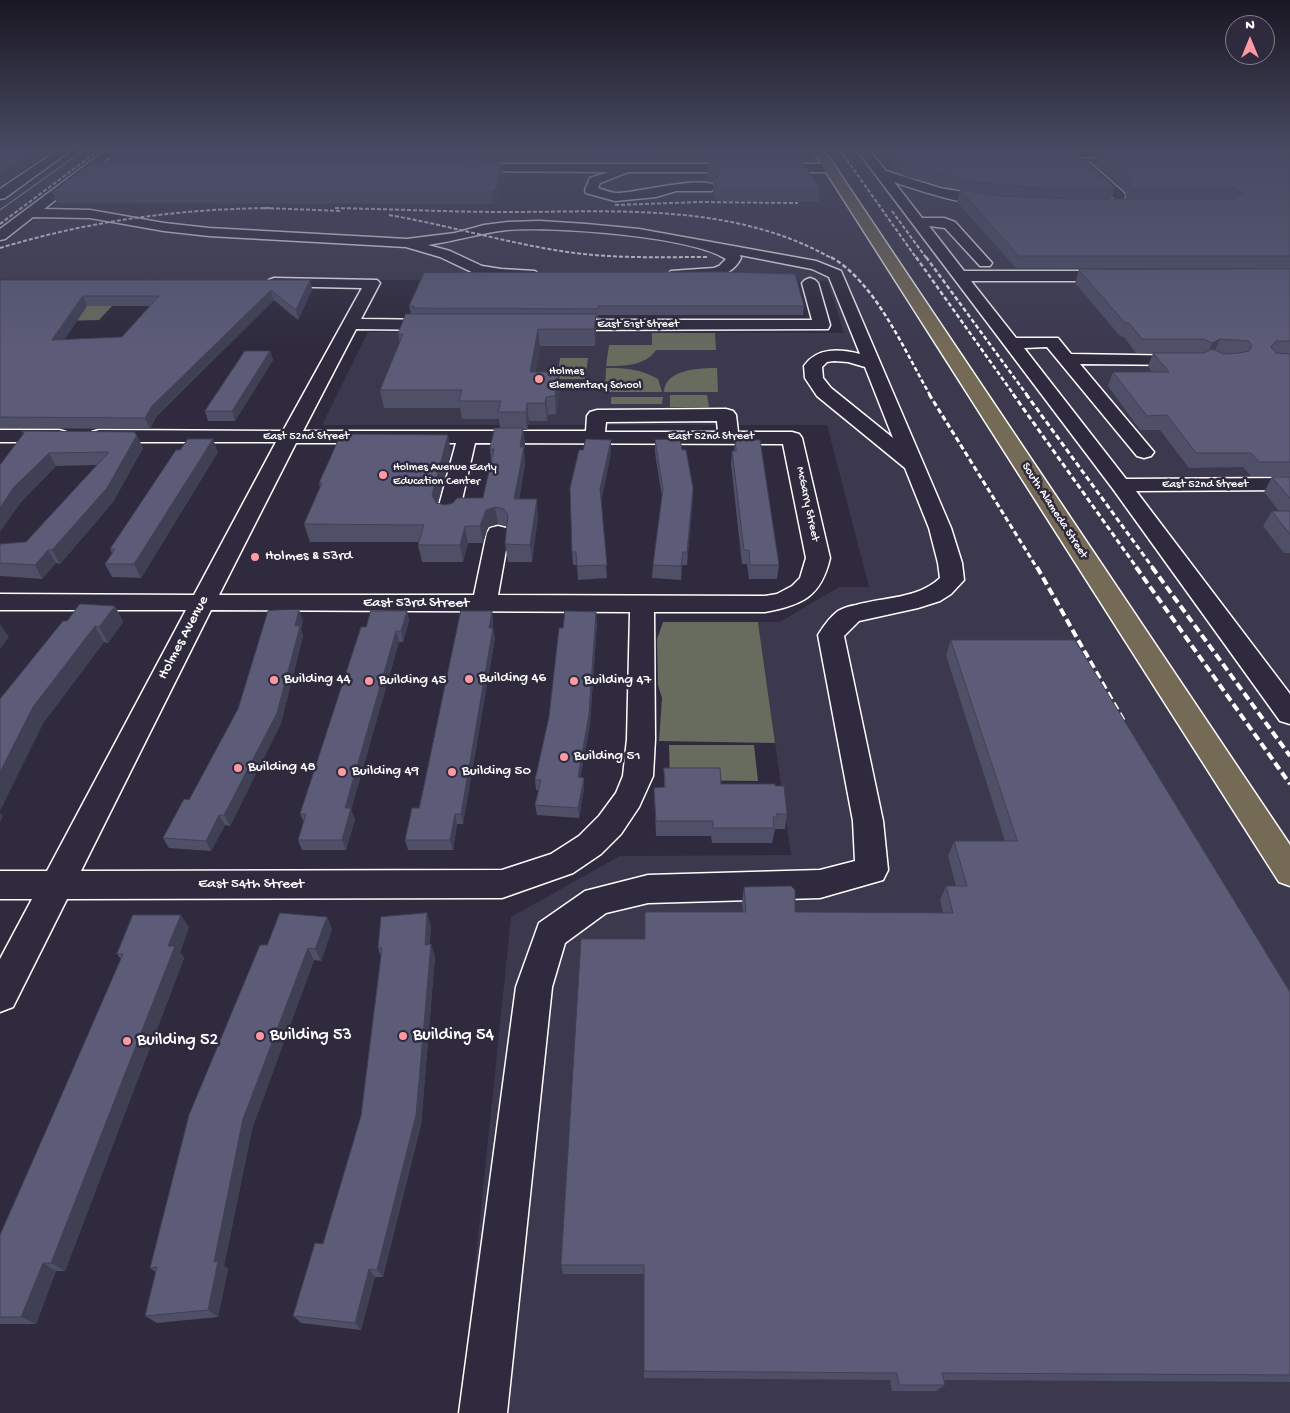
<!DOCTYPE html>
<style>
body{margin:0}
#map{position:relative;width:1290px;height:1413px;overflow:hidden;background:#2f2a3d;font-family:"Gochi Hand",sans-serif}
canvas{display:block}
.north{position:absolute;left:1225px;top:15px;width:50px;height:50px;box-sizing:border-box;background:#2f2a3d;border:1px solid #827f8b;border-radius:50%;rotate:0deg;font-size:14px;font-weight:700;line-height:20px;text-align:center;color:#fff}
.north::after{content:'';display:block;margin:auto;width:18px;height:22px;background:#ff9aa2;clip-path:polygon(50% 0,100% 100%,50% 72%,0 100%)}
</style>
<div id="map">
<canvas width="1290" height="1413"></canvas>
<div class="north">N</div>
</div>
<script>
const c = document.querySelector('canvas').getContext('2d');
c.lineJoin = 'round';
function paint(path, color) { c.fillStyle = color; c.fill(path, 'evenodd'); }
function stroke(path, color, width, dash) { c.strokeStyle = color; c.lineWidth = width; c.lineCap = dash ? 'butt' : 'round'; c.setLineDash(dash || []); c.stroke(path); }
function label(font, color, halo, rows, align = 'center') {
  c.font = font + ' "Gochi Hand",sans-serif'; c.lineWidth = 5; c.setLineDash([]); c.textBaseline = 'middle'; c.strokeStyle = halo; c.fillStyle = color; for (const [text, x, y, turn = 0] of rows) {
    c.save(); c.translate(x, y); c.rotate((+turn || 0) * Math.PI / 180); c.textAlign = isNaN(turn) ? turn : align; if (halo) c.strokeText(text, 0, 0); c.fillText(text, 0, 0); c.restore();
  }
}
paint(new Path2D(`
 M78,150H107L0,230V205Z
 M126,150H1290V1413H460L511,917L620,856L791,855L758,622H780L839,587H869L827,425H322L368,332L844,333L828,281L0,279V246Z`), '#3c394f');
paint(new Path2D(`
 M74,306H112L99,320L59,321Z
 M652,333H715L716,350H656C646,366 623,366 606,366L609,345H652Z
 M560,358H588L585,379H557Z
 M606,368C625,368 641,369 658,379L662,392H605Z
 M717,368L718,392H664C665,369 700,368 717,368Z
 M670,395H707L709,407H670Z
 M611,397H663L662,404H611Z
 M663,622H758L775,743L659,741L662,698L658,685L657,639Z
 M669,745H754L758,781L670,780Z`), '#676c5e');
const minor = new Path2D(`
 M58,150H71L5,198L0,199V189Z
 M106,150H119L44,209L90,210L164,223L209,228L407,239L455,233L484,225L508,222L540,221L586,224L639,229L816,261L841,271L951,528L962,563L964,580L951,594L940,601L918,608L859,621L844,636L883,821L888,870L883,880L820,898L648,903L606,913L565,943L552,987L507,1413H459L516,987L539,923L585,891L648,875L820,870L855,861L853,821L818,635C823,627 830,617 838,611C843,608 850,606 856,605C884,597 918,599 940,578L938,563L929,528L905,468L817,396L805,378L804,366C817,347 840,349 860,354L829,277L812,269L740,255L741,258C729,282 694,283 671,277L668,274L671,271L714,268L719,266L726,259C691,236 552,226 507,230C481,233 455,241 428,245L450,251L482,266L501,269L535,271L538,274L535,277L501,279L478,275L440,257L406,247L209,236L164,231L90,218L33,217L5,239L0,240V229ZM834,361L848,362L865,367L893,438L831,388L823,378L822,367L827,362Z
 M857,150H869L886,171L940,188L1000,198L1002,201L1000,204C976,210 918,190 894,182L922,218H944L955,222L992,263L990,266H980L945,228L929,226L964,271H1116L1121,273L1124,276L1121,279L1116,281H971L1016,338H1058L1071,354L1193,356L1196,360L1193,364L1187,365L1080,364L1154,452L1151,456L1144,458L1137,456L1047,347L1024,348L1126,479L1290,478V490L1136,491L1290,694V724L1280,721L1113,489Z
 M1038,150H1135L1140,153L1134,157H1039L1033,153Z
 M1086,162L1090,163L1124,193L1125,196L1124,199H1114L1082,169L1080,166L1082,163Z
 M465,164H830L836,168L830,172H628L600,183L598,188C604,190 611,193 617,193C637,193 706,174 717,187L711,191H676L656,197L615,201L586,193L585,190L590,178L609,172L461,171L459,168L461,165Z
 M274,278L377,280L380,283L361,319L439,320L445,321L447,325L445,329L439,330L356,329L303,431H586L587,416L590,412L597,410L726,409L733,411L736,415L738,432H792L799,434L802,438L830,558C821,597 802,605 765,612H654L655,739L653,776L639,807L621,834L601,854L573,873L502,898L67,899L13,1007L0,1012V959L32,899H0V871H47L186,610H0V594L194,595L276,442H99L92,440L89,436L92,432L99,430L283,431L362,288L269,286L266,283L269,280ZM717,421L718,432H605L606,422ZM296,443H456L437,513L440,518L448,520L456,518L459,513L475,443L783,444L806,558L800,578L792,586L777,594L765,596L498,595L509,533L506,528L498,526L490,528L487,533L474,595H219ZM211,610L630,612L627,739L623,776L616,793L599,816L579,836L551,854L502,870L81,871Z
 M810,278L815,280L818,283L830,325L828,329L559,330L553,329L551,325L553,321L559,320H812L802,283L805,280Z
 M0,430H59L66,432L69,436L66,440L59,442H0Z`);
const major = new Path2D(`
 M812,150H824L1290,845V886L1279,882Z`);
stroke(minor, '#fff', 3);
stroke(major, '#fff', 3);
paint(minor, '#2f2a3d');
paint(major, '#756a55');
stroke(new Path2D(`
 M0,210L84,150`), '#fff', 1);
stroke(new Path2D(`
 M840,150L917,259
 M615,205L700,202L798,203
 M264,208L342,211
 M335,208C392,209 449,212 506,212C617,212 733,202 833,259
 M892,211L927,259
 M389,215C447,225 503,242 561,251C610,259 659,257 709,257
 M0,224L99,150
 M0,248C89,221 177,209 270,208`), '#fff', 2, [4, 2]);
stroke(new Path2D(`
 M831,257C876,283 904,350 930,395
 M916,257L1014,395
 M926,257L1027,395`), '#fff', 2.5, [4.5, 2.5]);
stroke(new Path2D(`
 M929,394L1037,568
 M1013,394L1137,568
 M1026,394L1153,568`), '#fff', 3, [5.5, 3]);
stroke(new Path2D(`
 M1037,567L1125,723
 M1136,567L1290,784
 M1152,567L1290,756`), '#fff', 4, [8, 4]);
paint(new Path2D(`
 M107,150H485L481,162H111Z
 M598,150H662V162H598Z
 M698,150H807L808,151L807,162H703Z
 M883,150H1038L1040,152L1115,188L1111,199H1126L1125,192L1093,163L1096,152H1136L1137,150H1290V269L1016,268L957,202L960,190L963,191L907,177L896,172Z
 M502,163L503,181L496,202L493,204L57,203L52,192Z
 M708,163L820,190L819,202L717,201L713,192L714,184L710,182L707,174Z
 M1290,269V477L1251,476L1243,467L1189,468L1160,430H1140L1108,386L1113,372H1152L1148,366L1153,353H1136L1124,337L1120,336L1075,283L1079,270Z
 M424,273L804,306L803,315H598V318H596V331L595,346H540L535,372L560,389L556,414L548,415L547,421H529L527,430H523L525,445L524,450L525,464L519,499L538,516L532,562H508L505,544L507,527L506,526L498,524L488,527L483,543H468L463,562H422L418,545L419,542H310L304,524L320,487L319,483L451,451L438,503L445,505L483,498L491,461L490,449L500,428L499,419H462L460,408H384L380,390L400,343L398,334L411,314L409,306Z
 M310,280L312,290L298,320L274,300L156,417L150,429L0,428V281ZM87,306H150L122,337L64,340Z
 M270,351L273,360L235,421H208L205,411Z
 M22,431L135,432L143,448L113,502L60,564L56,563L42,579L0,576V544L26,542L97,465L56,466L22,501L23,434Z
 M611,440V453L601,501L607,578L578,580L577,565H573L572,552L583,450Z
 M655,440L682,450L693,488L687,565H682L681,580L652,578L653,565L662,497L655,453Z
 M735,440L779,565L777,579H749L747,564H742L731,464L732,451H734Z
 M180,450L218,452L141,578L112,577L105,564L112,553L110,549Z
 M1272,477H1290V553H1284L1263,526L1272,511H1279L1264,492Z
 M115,606L123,622L108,643L104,642L44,722L67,621Z
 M407,611L409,621L403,642H399L351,810L355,819L346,850H302L298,840L304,822L300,814L366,627Z
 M492,611L493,622L492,628L495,638L463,824H457L453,850H408L405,840L419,808Z
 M303,620L301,629L303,636L281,723L230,826L225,825L211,851L169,848L163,838L189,800Z
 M597,622L590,724L580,777L584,788L579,818L537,815L535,805L539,790H536L535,780L549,717L563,628Z
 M951,640L1290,992V1382L944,1380L945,1385L936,1391H892L890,1380L644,1378V1274H563L561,1265L645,939L743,912L742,902L744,887L795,912L943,913L940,900L946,886H956L948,856L954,841H1005L946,655Z
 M664,768L721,784L775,786L787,814L785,829H775L772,843H712L711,836H656L654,788L664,787Z
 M327,917L332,929L321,961L314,960L252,1129L224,1266L228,1269L218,1317L157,1323L145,1316L156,1272L150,1268L267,945Z
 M431,926L429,944L435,956L421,1125L383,1277H375L361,1330L301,1323L293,1316L323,1244L361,1116L381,957L378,948Z
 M189,927L180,952L184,958L65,1271H56L36,1324H0V1235L49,1124L121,959L117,954Z`), '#4f4f68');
paint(new Path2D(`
 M37,150H53L0,186V174Z
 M480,150H485L481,162Z
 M502,163L503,181L496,202L493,204L491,192Z
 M310,280L312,290L298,320L296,310Z
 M271,290L274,300L156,417L150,429L145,418L152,406Z
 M83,296L87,306L57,351L52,340Z
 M596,314V331L595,346L594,329Z
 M538,329L540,346L532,389L530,372Z
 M1220,339L1214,353L1206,357L1212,343Z
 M270,351L273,360L235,421L232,411Z
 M559,372L560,389L556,414L555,396Z
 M546,397L548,415L547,421L545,403Z
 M527,403L529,421L527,430L526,412Z
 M523,428L525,445L524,450L525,464L516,516L514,499L520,447Z
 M135,432L143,448L113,502L60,564L52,550Z
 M448,435L451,451L435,513L432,495Z
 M213,439L218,452L141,578L134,564Z
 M611,440V453L601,503L600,489Z
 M49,453L56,466L22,501L0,532V508L14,487Z
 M693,488V501L687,565V552Z
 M537,499L538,516L532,562L530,545Z
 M495,507L498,524L488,527L483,543L480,526L486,510Z
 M465,526L468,543L463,562L460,545Z
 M48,550L56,563L42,579L35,565Z
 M683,552L682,565L681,580V566Z
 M115,606L123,622L108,643L99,627Z
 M299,610L303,620L301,629L303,636L281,723L230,826L224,815L295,626Z
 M407,611L409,621L403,642L401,631Z
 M492,611L493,622L491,638L489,628Z
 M596,612L597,622L590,724L579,787L578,777Z
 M0,624L9,637L0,649Z
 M95,626L104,642L44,722L0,811V772L33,707Z
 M493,628L495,638L463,824L461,814Z
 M396,631L399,642L351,810L355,819L346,850L342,840L345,808Z
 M584,778V788L579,818L578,808Z
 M0,813L3,816L0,822Z
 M455,814L457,824L453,850L450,840Z
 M219,815L225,825L211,851L206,841Z
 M427,913L431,926L429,957L425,945Z
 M181,915L189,927L180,952L184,958L65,1271L51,1263L168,946Z
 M327,917L332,929L321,961L315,949Z
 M431,944L435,956L421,1125L383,1277L377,1270Z
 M308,948L314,960L252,1129L224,1266L228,1269L218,1317L208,1310L214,1262L243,1119Z
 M43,1263L56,1271L36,1324L21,1317Z
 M369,1269L375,1277L361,1330L355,1323Z`), '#404055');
const building = new Path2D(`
 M0,150H37L0,174Z
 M598,150H662V151H597Z
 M703,150H807L808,151H703Z
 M891,150H1038L1040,152H1076L1115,188H1039L975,182L909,166L898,161Z
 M1139,150H1290V256H1019L960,190L999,196L1077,199H1234L1243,194L1234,188H1130L1129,180L1096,152H1142Z
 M92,163H502L499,170H501L495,190L491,192H52Z
 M708,163H803L820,190H717L714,180L719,175L710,170Z
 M1290,269V341H1276L1271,347L1276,353L1290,354V462H1259L1251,453H1196L1167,415L1147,416L1113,372H1169L1153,353H1204L1212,349L1224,354L1239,353L1249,351L1252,346L1249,341L1220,339L1212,343L1204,339H1142L1129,323H1125L1079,270Z
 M724,272L795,274L804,306H598L597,309L413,308L414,306H409L424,273Z
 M1,280H310L296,310L271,290L152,406L145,418L0,417V281ZM83,296H159L122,337L52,340Z
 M406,314H596L594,329H538L530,372H559L555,396L546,397L545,403H527L526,412H498L501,401H459L462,390H380L403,334H398Z
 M245,351H270L232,411H205Z
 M495,428H523L520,447H524L514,499H537L530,545L505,544L508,515L504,509L495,507L486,510L480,526H465L460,545H418L424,525L304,524L322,483H319L341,434L448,435L432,495L436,503L445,505L453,503L457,498H483L494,449H490Z
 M22,431L135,432L134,433L137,435L107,488L52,550H48L35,565L0,563V544L26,542L109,452L49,453L14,487L0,508V465L24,433Z
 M188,439H213L134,564H105L115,549H110L176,450H180Z
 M586,439L611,440L600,489L607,565L577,566L576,552H572L570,488L579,450H583Z
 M680,439L682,450H686L693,488L687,552H683L681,566L653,565L663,489L655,440Z
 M735,440H760L779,565H750L749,550H744L732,451H736Z
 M1272,477H1290V498Z
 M1272,511H1290V534Z
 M80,604L115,606L99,627L95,626L33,707L0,772V699L63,621H67Z
 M299,610L295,626H300L277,713L224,815H219L206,841L163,838L184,799L189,800L238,709L268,611Z
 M371,611H407L401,631H396L345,808H351L342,840H298L306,814H300L361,627H366Z
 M461,611H492L489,628H493L461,814H455L450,840H405L412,808H419Z
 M565,611L596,612L589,714L578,777L584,778L578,808L535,805L541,780H535L549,717L559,628H563Z
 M951,640H1075L1290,992V1375L942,1373L945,1385H899L897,1373L644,1371V1265H561L581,939H645V912H746L744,887L791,886L795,890V912L953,913L946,886H967L954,841H1017Z
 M664,768H720L721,784H775V786H784L787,814H776L777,817H773L774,828H713V821H656L654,788L665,787Z
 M280,913L327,917L315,949L308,948L243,1119L214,1262L218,1261L208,1310L145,1316L157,1267L150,1268L189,1115L260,945H267Z
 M427,913L425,945L431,944L416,1115L377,1270L369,1269L355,1323L293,1316L315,1243L323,1244L361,1116L382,948H378L381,917Z
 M133,915H181L168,946H175L51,1263H43L21,1317H0V1235L49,1124L123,954H117Z`);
paint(building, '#5c5c79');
stroke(building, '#404055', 1);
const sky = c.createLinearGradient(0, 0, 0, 348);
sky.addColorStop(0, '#1a1722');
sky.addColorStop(0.43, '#474a62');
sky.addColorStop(1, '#474a6200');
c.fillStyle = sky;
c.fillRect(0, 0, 1290, 348);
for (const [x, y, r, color] of [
 [539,379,5,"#ff9aa2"],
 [383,475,5,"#ff9aa2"],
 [255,557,5,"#ff9aa2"],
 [469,679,5,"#ff9aa2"],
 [274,680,5,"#ff9aa2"],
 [369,681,5,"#ff9aa2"],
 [574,681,5,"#ff9aa2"],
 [564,757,5,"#ff9aa2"],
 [238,768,5,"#ff9aa2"],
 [342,772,5,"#ff9aa2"],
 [452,772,5,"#ff9aa2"],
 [260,1036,5,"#ff9aa2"],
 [403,1036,5,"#ff9aa2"],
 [127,1041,5,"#ff9aa2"]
]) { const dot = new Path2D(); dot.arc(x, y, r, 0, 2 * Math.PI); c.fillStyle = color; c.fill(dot); stroke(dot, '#2f2a3d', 2); }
label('12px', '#fff', '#2f2a3d', [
 ["East 51st Street",638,325],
 ["East 52nd Street",306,437],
 ["East 52nd Street",711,437],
 ["East 52nd Street",1205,485],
 ["McGarry Street",807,504,78],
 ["South Alameda Street",1054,511,57]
]);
label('12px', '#fff', '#2f2a3d', [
 ["Holmes",549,372],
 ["Elementary School",549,386],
 ["Holmes Avenue Early",393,468],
 ["Education Center",393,482]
], 'left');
label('15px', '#fff', '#2f2a3d', [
 ["Holmes & 53rd",265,557],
 ["Building 46",479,679],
 ["Building 44",284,680],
 ["Building 45",379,681],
 ["Building 47",584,681],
 ["Building 51",574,757],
 ["Building 48",248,768],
 ["Building 49",352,772],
 ["Building 50",462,772]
], 'left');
label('15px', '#fff', '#2f2a3d', [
 ["East 53rd Street",416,604],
 ["Holmes Avenue",184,638,-62],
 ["East 54th Street",251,885]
]);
label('18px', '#fff', '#2f2a3d', [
 ["Building 53",270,1036],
 ["Building 54",413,1036],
 ["Building 52",137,1041]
], 'left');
</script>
